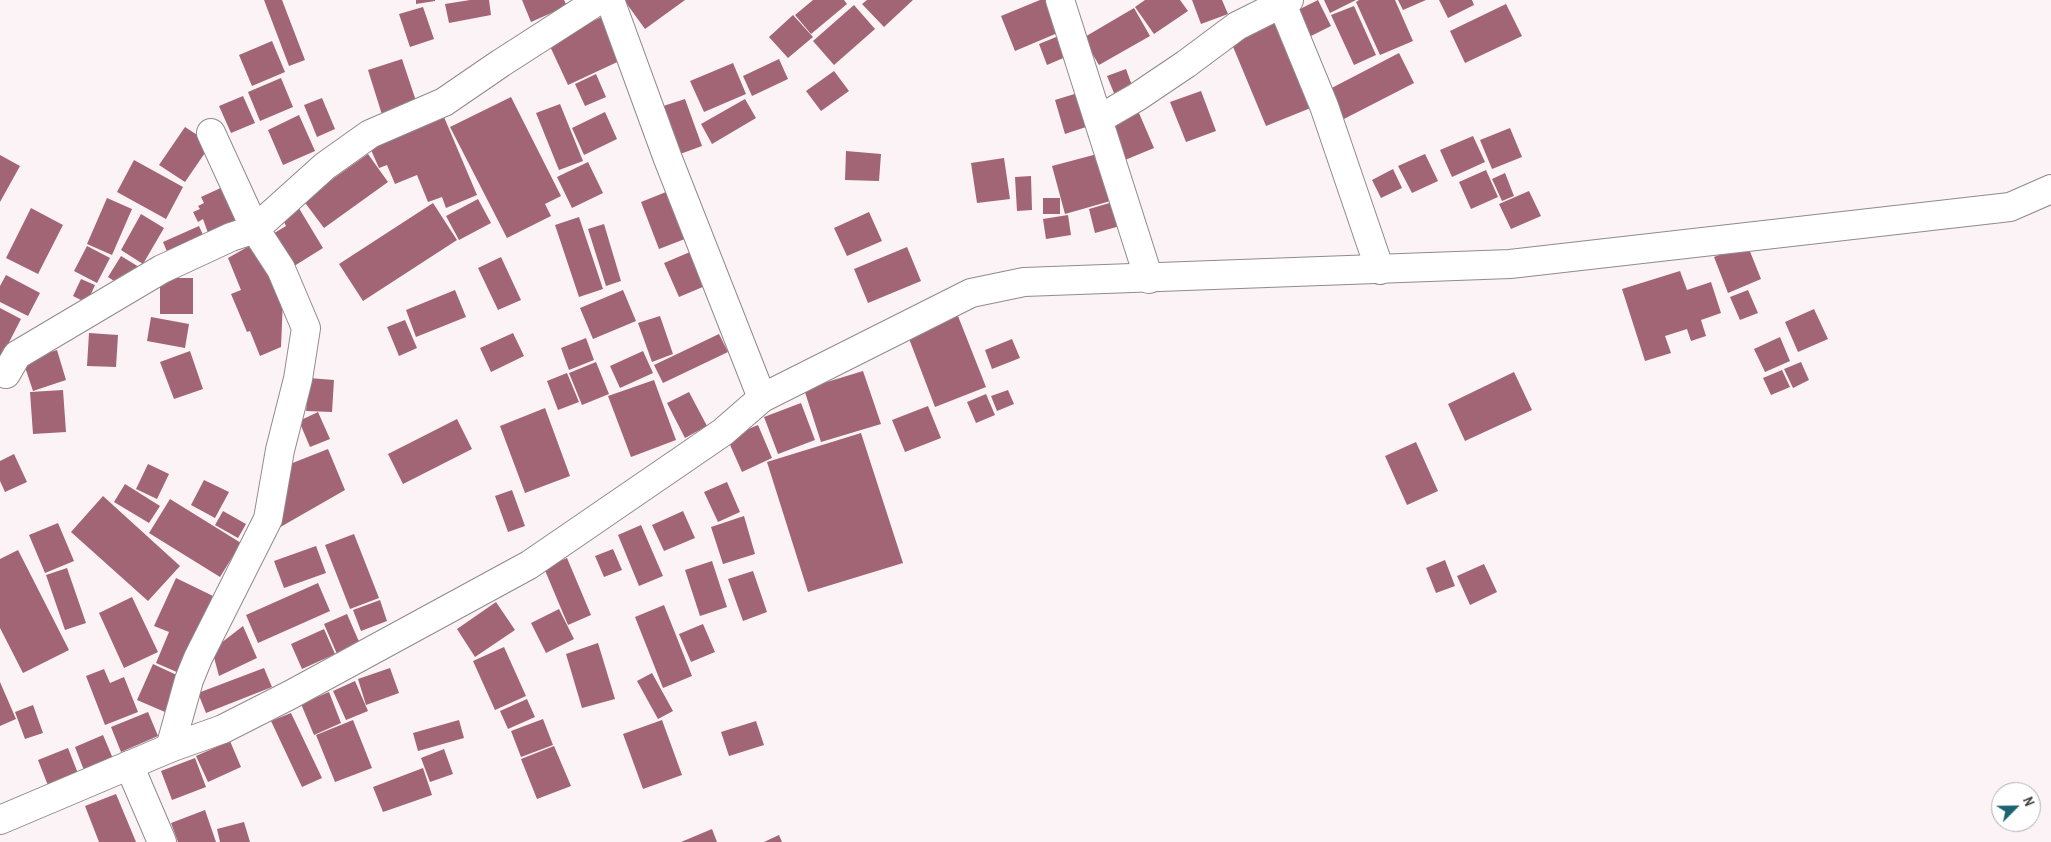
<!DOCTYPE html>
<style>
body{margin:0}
#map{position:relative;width:2051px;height:842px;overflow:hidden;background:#fbf3f5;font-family:"Archivo Narrow",sans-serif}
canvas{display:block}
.north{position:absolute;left:1991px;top:782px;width:50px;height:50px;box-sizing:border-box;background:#fff;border:1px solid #b1b0b1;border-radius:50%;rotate:67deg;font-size:14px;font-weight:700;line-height:20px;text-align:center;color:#3d3a3b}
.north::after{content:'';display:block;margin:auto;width:18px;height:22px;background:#1b6572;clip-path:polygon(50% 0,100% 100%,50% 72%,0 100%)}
</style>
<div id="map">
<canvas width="2051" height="842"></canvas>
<div class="north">N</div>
</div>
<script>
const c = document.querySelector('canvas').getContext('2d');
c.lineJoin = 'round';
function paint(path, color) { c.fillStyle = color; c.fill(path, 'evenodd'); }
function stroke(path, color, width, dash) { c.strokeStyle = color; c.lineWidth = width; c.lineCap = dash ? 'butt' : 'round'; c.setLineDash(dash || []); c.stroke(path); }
paint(new Path2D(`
 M264,0H282L305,60L289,66Z
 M416,0H435V1L416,4Z
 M470,0H489L491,15L449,23L445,4Z
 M522,0H564L567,6L531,22Z
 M624,0H685L645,29Z
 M813,0H844L847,4L811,34L795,15Z
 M867,0H913L884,27L862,4Z
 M1040,0H1055L1067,29L1015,51L1001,16Z
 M1145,0H1180L1188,11L1154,34L1135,7Z
 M1192,0H1222L1228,14L1201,24Z
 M1318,0L1331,26L1301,41L1288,15Z
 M1324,0H1356L1330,13Z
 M1359,0H1395L1413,41L1380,55L1356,2Z
 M1398,0H1426L1403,10Z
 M1439,0H1472L1474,5L1448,18Z
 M1506,4L1522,36L1465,63L1450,31Z
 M854,5L875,29L834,65L813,41Z
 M1354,6L1376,55L1354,65L1331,15Z
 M423,7L434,39L410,47L399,14Z
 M1134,8L1150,36L1099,65L1083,38Z
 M608,14L628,57L568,85L548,42Z
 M793,15L813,37L788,58L769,37Z
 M1282,15L1318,105L1266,126L1229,37Z
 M1061,35L1068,56L1047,65L1039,44Z
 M272,41L285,72L252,86L239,55Z
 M1399,53L1414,83L1340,121L1324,92Z
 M402,59L419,110L384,121L368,70Z
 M779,59L788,79L752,96L743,76Z
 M733,63L746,94L704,112L690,81Z
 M1126,69L1134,91L1116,98L1107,76Z
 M834,71L849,91L821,111L806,91Z
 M596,74L606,97L585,106L575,84Z
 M281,78L293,107L260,121L248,92Z
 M1201,91L1216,131L1186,142L1170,102Z
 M1081,92L1092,125L1065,134L1055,100Z
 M243,96L255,123L231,133L219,106Z
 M511,97L561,196L545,204L551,216L507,238L450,127Z
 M322,98L335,129L317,137L304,105Z
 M685,99L702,146L672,157L654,109Z
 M745,99L756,118L712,144L701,124Z
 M560,104L583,161L559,170L536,113Z
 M441,110L477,195L446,208L442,197L428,202L417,175L395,184L387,165L379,168L367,141Z
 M605,112L617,139L584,155L572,128Z
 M1139,113L1154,148L1125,160L1110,124Z
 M299,115L315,151L283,165L268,130Z
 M185,127L211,144L185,182L159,165Z
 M1510,128L1522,157L1492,169L1480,140Z
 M1473,136L1485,162L1452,177L1440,150Z
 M846,151L881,154L879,181L845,180Z
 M1101,153L1114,200L1065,214L1052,166Z
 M368,154L388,182L324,228L303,200Z
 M1425,154L1438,181L1412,193L1398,166Z
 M0,155L20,166L0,202Z
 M1004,158L1010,199L977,203L971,163Z
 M134,160L183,187L166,219L117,192Z
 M588,162L603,193L572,208L557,177Z
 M1393,169L1402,188L1381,198L1372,180Z
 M1486,170L1498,197L1471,209L1459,182Z
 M1505,173L1514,196L1502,201L1492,179Z
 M1031,176L1032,210L1017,211L1015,177Z
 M225,186L240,220L208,233L203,219L198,222L193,212L200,209L198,206L204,203L201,197Z
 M671,190L690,237L659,249L641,202Z
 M1529,191L1541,216L1511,229L1499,204Z
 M107,198L132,209L112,255L87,244Z
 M1043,198H1060V214H1043Z
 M478,199L491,223L459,240L446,216Z
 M1113,202L1120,226L1095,233L1089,209Z
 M433,203L457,240L363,301L339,264Z
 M297,205L323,248L291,268L271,235L286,226L281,216Z
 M31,208L63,225L38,274L6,258Z
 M869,212L882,241L847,256L834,228Z
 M141,214L164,228L143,264L121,250Z
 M1068,215L1071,235L1046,239L1043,219Z
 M579,217L603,289L579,297L555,225Z
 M604,224L621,281L606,286L588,229Z
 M199,226L207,244L170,259L163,242Z
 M258,241L283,299L281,347L260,356L250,331L247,332L231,294L241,290L228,258Z
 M1747,244L1761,279L1728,293L1714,257Z
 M87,246L110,258L97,283L74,271Z
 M907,247L921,281L868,303L854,269Z
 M690,252L705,286L679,297L664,263Z
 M121,256L139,267L125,288L108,277Z
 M501,257L521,300L498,310L478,268Z
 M1680,271L1687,290L1711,282L1721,313L1701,320L1706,336L1691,341L1687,329L1665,336L1671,353L1645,361L1622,289Z
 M6,275L40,293L28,316L0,302V286Z
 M160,278H193V314H160Z
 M81,279L95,285L87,303L73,296Z
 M455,290L466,317L416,337L406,310Z
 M623,290L636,321L593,339L580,308Z
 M1748,290L1758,313L1740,320L1730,297Z
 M0,308L21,319L0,360Z
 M1814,309L1828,339L1798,352L1785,322Z
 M660,316L673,354L652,362L638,323Z
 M958,316L986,387L935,407L908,336Z
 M151,317L189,324L185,348L147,341Z
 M405,320L417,348L399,356L387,327Z
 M89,333L118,335L116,367L87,366Z
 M513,333L524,356L491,372L480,348Z
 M719,334L728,352L663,383L654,365Z
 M1780,337L1790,361L1765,372L1754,349Z
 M586,338L594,360L569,370L561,348Z
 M1012,339L1020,358L992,369L985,350Z
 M57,350L66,380L33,391L23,361Z
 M190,351L203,389L174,399L160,362Z
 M643,351L653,373L620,388L610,366Z
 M596,362L609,394L582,405L569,373Z
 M1801,362L1809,380L1793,388L1784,369Z
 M1782,370L1790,387L1771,395L1763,378Z
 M863,371L881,424L821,442L804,389Z
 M1514,372L1532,410L1465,441L1448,404Z
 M567,373L579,402L558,410L547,381Z
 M309,378L334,380L332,412L306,411Z
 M654,380L676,440L631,457L608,396Z
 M63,390L66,432L33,434L30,392Z
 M1008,390L1014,404L997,411L991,396Z
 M689,392L707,426L685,438L667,403Z
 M986,394L995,415L976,423L967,402Z
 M801,403L815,440L778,454L764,417Z
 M928,406L941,438L905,452L892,420Z
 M545,408L570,476L525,493L500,426Z
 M318,412L330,439L310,447L299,421Z
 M457,419L472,449L403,484L388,454Z
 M758,425L772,458L742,472L727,438Z
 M861,433L903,563L808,592L767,462Z
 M1416,442L1438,491L1407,505L1385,456Z
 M328,449L345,490L270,533L290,464Z
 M14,454L27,482L5,492L0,481V461Z
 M148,464L169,474L157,499L136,489Z
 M204,480L229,492L215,518L191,505Z
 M727,482L740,512L718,522L704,492Z
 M125,484L160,506L149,523L114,502Z
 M512,490L525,526L508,532L495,496Z
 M103,496L180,566L148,601L71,532Z
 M170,499L241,543L220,577L149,533Z
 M223,511L246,524L238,538L215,525Z
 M683,511L695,538L664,551L652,525Z
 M744,516L755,554L723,564L711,527Z
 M58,523L74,561L45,573L29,535Z
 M641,525L663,576L639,586L618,535Z
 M354,534L379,598L350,609L325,545Z
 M316,546L326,573L284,588L274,561Z
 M613,549L622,570L604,577L595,556Z
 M18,550L69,650L23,673L0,628V559Z
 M567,558L591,615L568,625L544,568Z
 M1445,560L1455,586L1436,593L1426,568Z
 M712,561L727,607L700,616L685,570Z
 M1484,564L1497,592L1470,605L1457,576Z
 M67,568L86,623L65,630L46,575Z
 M753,571L767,612L743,621L728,579Z
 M176,578L213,596L179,673L156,663L169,632L154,626Z
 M318,583L330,611L258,643L246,615Z
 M132,597L158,652L124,668L99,613Z
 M380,600L387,621L361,631L353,610Z
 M496,602L515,630L475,657L457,629Z
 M664,605L692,676L663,688L635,617Z
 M559,609L574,639L546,653L531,623Z
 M347,614L360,644L337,654L324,624Z
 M703,624L715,652L691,662L679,634Z
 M243,626L257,658L219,676L212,650Z
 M324,629L335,654L302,669L291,644Z
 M598,643L615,699L582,708L566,654Z
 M504,647L526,696L495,710L473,661Z
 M153,664L181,677L165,712L137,700Z
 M264,668L272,687L206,713L198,693Z
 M390,668L399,693L366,705L358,679Z
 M104,669L110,683L124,677L138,712L105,725L86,676Z
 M652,673L673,711L658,719L637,681Z
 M355,681L368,711L346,720L333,691Z
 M0,682L16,719L0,726Z
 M329,692L341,723L314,735L301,704Z
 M527,699L535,717L508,729L500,711Z
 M33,705L43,733L25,739L15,712Z
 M148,712L158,736L121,752L111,727Z
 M291,713L322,778L302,787L271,721Z
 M543,719L553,745L521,757L511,731Z
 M353,720L372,768L335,782L316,735Z
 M459,720L464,738L418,751L413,733Z
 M662,720L682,775L643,789L623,734Z
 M756,721L764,745L729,756L721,732Z
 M103,735L114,761L85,773L75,747Z
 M230,741L241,767L208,782L196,756Z
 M554,746L571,786L537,799L521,759Z
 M68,748L79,776L49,788L38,760Z
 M444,749L453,774L430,782L421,758Z
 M195,758L206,787L172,800L161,771Z
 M423,768L432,795L383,812L373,787Z
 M116,794L136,842H99L85,806Z
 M205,810L216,842H178L171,823Z
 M244,822L250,842H220L217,829Z
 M712,829L717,842H681Z
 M779,835L782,842H764Z`), '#a26576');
const minor = new Path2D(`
 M610,0L668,159L762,398
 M1060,0L1149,279
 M1282,4L1324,106L1380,270
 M1099,119L1137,97L1186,64L1237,26L1289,0
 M6,374L17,355L162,269L231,237L255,229L325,166L370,134L444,102L501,63L599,0
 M170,748L189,680L198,658L268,519L280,450L298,379L306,328L281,269L255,229L211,133
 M129,765L162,842`);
const tertiary = new Path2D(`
 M0,820L170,748L223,729L290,695L529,565L723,432L762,398L971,293L1024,282L1510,264L2010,207L2051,189`);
stroke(minor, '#918a8c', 30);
stroke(tertiary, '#918a8c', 30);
stroke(minor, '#fff', 28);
stroke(tertiary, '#fff', 28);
</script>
